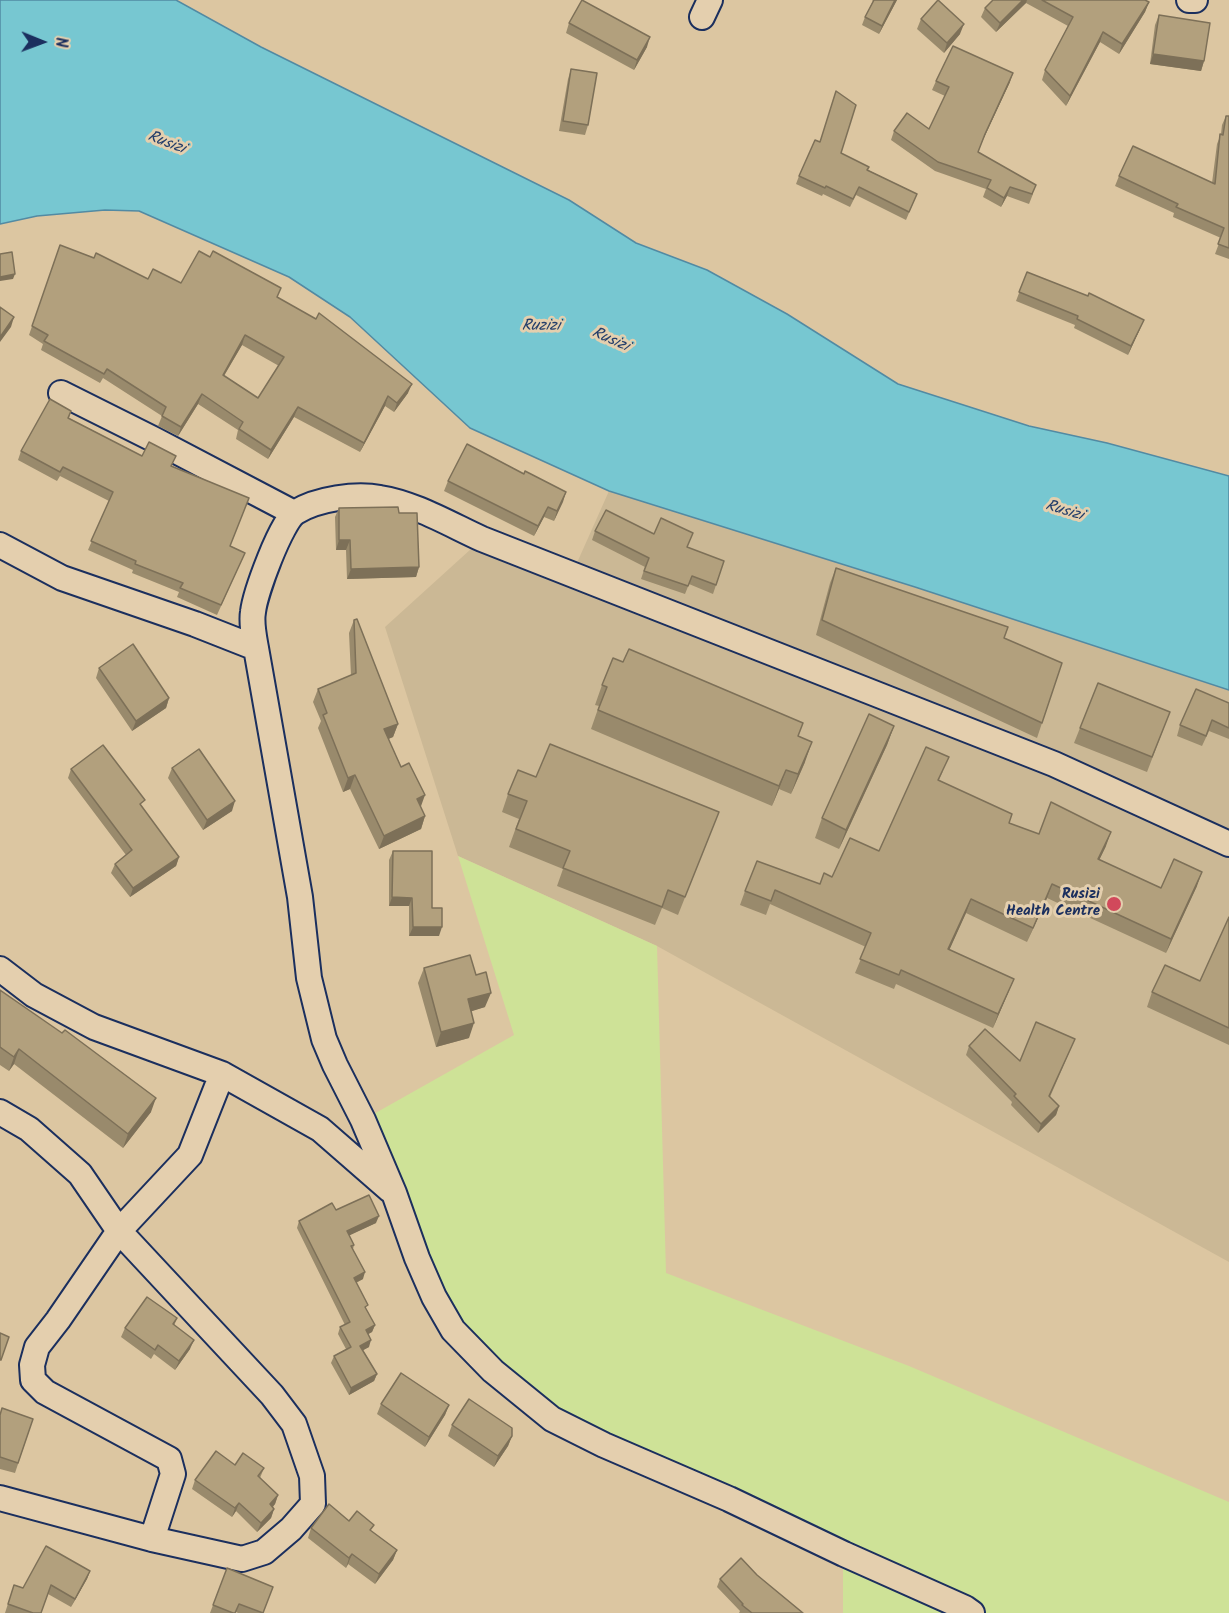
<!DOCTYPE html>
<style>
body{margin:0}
#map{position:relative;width:1229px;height:1613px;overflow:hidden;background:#dcc6a1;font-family:Kalam,sans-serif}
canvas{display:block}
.north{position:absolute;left:12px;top:12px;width:60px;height:60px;-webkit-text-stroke:4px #e4cfae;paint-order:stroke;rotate:91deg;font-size:16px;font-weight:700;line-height:24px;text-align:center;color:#1b2f5e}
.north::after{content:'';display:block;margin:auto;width:21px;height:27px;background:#1b2f5e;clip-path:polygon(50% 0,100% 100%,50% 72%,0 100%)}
</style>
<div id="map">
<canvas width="1229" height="1613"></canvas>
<div class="north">N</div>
</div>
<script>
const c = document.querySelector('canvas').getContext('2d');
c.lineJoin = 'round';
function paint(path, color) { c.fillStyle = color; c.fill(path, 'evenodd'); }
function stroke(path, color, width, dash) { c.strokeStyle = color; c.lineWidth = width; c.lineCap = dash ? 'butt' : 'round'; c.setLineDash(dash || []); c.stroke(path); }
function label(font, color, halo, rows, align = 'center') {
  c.font = font + ' Kalam,sans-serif'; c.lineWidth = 6; c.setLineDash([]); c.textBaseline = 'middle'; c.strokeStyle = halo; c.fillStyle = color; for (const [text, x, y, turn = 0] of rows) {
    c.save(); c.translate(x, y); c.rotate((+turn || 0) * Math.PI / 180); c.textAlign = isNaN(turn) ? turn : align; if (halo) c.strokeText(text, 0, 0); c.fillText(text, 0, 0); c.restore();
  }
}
paint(new Path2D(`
 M609,491L915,587L1229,690V1262L657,946L458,856L385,627L482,539L572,574Z`), '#cbb895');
paint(new Path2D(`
 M458,856L657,946L666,1273L909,1366L1229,1502V1613H843V1554L604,1445L453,1330L363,1120L514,1035Z`), '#cee297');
const water = new Path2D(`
 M0,0H176L261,47L569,200L636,243L707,270L787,314L898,384L1029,426L1107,443L1229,476V690L915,587L609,491L470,428L350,317L289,277L139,211L105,210L37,216L0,224Z`);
paint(water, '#77c7d1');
stroke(water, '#528aa3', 1.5);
const minor = new Path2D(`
 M1189,0H1195
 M702,17L710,0
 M61,393L155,440L294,513
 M0,545L62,578L195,624L256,648
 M0,969L34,995L94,1027L222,1074L320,1129L390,1190
 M0,1112L29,1129L80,1174L119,1231L272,1395L294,1424L312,1476L313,1504L291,1529L264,1552L242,1559L152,1539L0,1498
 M152,1539L173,1474L169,1459L45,1392L33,1380L32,1365L37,1347L58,1320L119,1231L190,1155L222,1074
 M972,1613L965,1608L844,1554L729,1499L604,1445L552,1419L493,1371L453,1330L434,1297L417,1258L394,1193L363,1120L335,1065L324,1039L309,978L300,897L256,648C254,637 251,623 253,612C255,594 281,521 296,512C317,499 356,493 380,498C414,503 451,525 482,539L1054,764L1229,844`);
stroke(minor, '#1b2f5e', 28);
stroke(minor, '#e4cfae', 24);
paint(new Path2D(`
 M872,0H897L879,34L862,25L865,17L873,1Z
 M993,0H1145L1149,2L1145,12L1119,54L1100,42L1066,106L1042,80L1045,70L1068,26L1026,3L996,32L981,17L985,8Z
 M1159,15L1204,61L1201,71L1150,64L1155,25Z
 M921,19L960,34L944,53L917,29Z
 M569,23L647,47L634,70L566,33Z
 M571,69L588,125L585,135L559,131L568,79Z
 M936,81L1010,82L982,142L978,152L1033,194L1029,204L1007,196L1001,207L983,197L986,189L935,171L891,140L894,131L929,129L945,96L932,90Z
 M1226,116H1229V259L1215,254L1221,238L1173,217L1174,213L1115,186L1119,176L1212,183L1217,144L1221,134L1222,125Z
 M841,153L868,170L917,194L906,220L856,195L850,207L823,194L822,196L796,184L799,176Z
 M60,245L148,279L278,298L408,393L394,412L385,406L360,452L294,417L268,459L236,439L238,430L198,404L178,436L158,426L162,416L103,378L100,383L41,350L43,344L29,335ZM242,345L279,366L258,398L224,376Z
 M1027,272L1140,329L1128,355L1074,328L1075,325L1016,301Z
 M71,411L69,418L142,456L172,466L231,546L245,553L217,615L177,597L179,592L132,573L133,570L88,550L109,501L60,476L57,481L18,460L21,451Z
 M524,474L566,492L554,521L544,517L534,536L444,491L448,481Z
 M339,508L419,567L416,577L347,579L346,550H336L335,517Z
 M595,531L654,534L687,548L724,561L713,594L689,584L685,594L641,579L645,567L592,540Z
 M836,568L1004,638L1042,723L1037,738L816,635L830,583Z
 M354,620L398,724L393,737L388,739L425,816L421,829L379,849L350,789L343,792L318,728L321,721L313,702L318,689L351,676L349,633Z
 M99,668L169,698L166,708L132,731L96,678Z
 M1098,683L1170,712L1147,772L1074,743Z
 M602,685L798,737L805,762L791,794L779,789L772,806L591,729L599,706L595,705Z
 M1229,703V739L1209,731L1202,746L1177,736L1180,725Z
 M894,726L887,745L839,849L815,838L822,818Z
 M172,768L232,811L203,830L168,778Z
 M71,769L142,807L179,857L176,866L130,897L111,873L115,864L126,855L68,778Z
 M943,771L939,780L1009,823L1039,834L1106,846L1099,860L1161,888L1197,886L1166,953L1047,898L1027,942L966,913L949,950L1014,979L993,1028L896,984L894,989L855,973L866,947L770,904L766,915L740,905L745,891L820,884L879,851Z
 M536,777L719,812L678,915L662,908L655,925L557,886L563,869L509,847L519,819L502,812L508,794Z
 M393,851L432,908L439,936H409V906H389V860Z
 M1229,917V1045L1147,1007L1152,992L1200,981Z
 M424,968L485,1007L471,1011L469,1038L436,1047L418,983Z
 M0,990L151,1112L123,1148L14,1064L9,1071L0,1065Z
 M1075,1039L1050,1097L1059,1106L1056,1115L1038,1133L1011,1105L1012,1102L966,1055L969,1046L1020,1061Z
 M336,1210L376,1223L349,1235L354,1245L353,1249L363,1279L356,1283L366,1310L375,1325L372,1332L368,1334L369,1347L363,1350L377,1374L374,1381L349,1395L331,1363L334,1356L346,1349L338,1334L340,1327L345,1325L297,1228L299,1221Z
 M177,1318L174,1326L190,1349L175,1370L154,1354L151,1359L121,1337L125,1328Z
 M381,1404L449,1405L445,1415L425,1447L377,1414Z
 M0,1415L33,1419L15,1473L0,1469Z
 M452,1425L512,1436L508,1446L494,1467L448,1436Z
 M235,1465L264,1468L260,1478L278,1495L275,1504L273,1507L274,1509L271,1518L257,1532L236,1511L232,1517L192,1489L195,1480Z
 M349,1521L372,1532L397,1550L393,1560L375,1584L348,1564L346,1568L308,1538L311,1528Z
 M227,1568L263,1613H238L236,1612V1613H210Z
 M90,1571L87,1579L71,1607L48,1594L41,1613H5L14,1585L23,1588Z
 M757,1575L803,1613H739L740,1611L717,1587L720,1579Z`), '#998a6c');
paint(new Path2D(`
 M895,0H897L879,34L882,26Z
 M1023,0H1027L1026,3L996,32L1000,23Z
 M1149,2L1145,12L1119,54L1122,44Z
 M964,24L960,34L944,53L947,43Z
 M1103,32L1100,42L1066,106L1070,96Z
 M650,37L647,47L634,70L637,60Z
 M1153,54L1204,61L1201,71L1150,64Z
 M1013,73L1010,82L981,144L985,134Z
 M1010,187L1007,196L1001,207L1004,198Z
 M15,274L13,279L0,281V277Z
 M14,317L11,327L0,342V337Z
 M1144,320L1140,329L1128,355L1131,346Z
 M245,335L242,345L219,384L223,375Z
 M412,384L408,393L394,412L397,403Z
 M202,394L198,404L178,436L181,427Z
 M388,396L385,406L360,452L364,443Z
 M298,407L294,417L268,459L271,450Z
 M566,492L563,502L554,521L557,511Z
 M548,507L544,517L534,536L538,526Z
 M339,540H350L346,550H336Z
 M419,567L416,577L347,579L351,569Z
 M169,698L166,708L132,731L136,721Z
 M398,724L393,737L379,743L384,729Z
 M894,726L887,745L839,849L846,830Z
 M812,742L805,762L791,794L798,774Z
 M786,770L779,789L772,806L779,786Z
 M355,775L350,789L343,792L348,778Z
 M425,795L420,809L417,799Z
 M235,801L232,811L203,830L207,820Z
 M425,816L421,829L379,849L384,836Z
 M1111,832L1106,846L1093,873L1098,859Z
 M179,857L176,866L130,897L133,888Z
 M1202,872L1197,886L1166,953L1171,939Z
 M1052,884L1047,898L1027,942L1033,928Z
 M392,897L412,898L409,906H389Z
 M971,899L966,913L943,964L948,949Z
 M413,927H442L439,936H409Z
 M1014,979L993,1028L998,1014Z
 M491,993L485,1007L463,1014L468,999Z
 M474,1023L469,1038L436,1047L441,1032Z
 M19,1049L14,1064L9,1071L14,1057Z
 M156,1098L151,1112L123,1148L128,1134Z
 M1059,1106L1056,1115L1038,1133L1041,1124Z
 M379,1216L376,1223L344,1238L347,1231Z
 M365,1272L363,1279L351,1285L354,1278Z
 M375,1325L372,1332L363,1337L366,1330Z
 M194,1340L190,1349L175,1370L179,1361Z
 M371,1340L369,1347L358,1353L360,1346Z
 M377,1374L374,1381L349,1395L351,1388Z
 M449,1405L445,1415L425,1447L429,1437Z
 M512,1436L508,1446L494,1467L498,1456Z
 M278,1495L275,1504L267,1513L270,1504Z
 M239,1503L236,1511L232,1517L235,1508Z
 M274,1509L271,1518L257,1532L261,1523Z
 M397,1550L393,1560L375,1584L379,1574Z
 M352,1554L348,1564L346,1568L349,1558Z
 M90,1571L87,1579L71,1607L75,1599Z`), '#7d7058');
const building = new Path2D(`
 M582,0L650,37L637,60L569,23Z
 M874,0H895L882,26L865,17Z
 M938,0L964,24L947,43L921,19Z
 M993,0H1023L1000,23L985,8Z
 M1042,0H1145L1149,2L1122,44L1103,32L1070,96L1045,70L1073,17Z
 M1159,15L1210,23L1204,61L1153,54Z
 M953,46L1013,73L985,134L978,152L1036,185L1032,194L1010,187L1004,198L987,188L991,180L938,162L894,131L907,113L929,129L949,87L936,81Z
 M571,69L597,73L588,125L563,121Z
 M836,91L856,105L841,153L869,167L867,170L917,194L909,212L859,187L853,199L826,186L825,188L799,176L815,140L820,142Z
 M1226,116H1229V248L1218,244L1224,228L1176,207L1178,204L1119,176L1133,146L1215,184L1220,134L1223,135Z
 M60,245L94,258L96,253L148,279L153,269L181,283L199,251L210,257L213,251L281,288L277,297L316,319L319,313L412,384L397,403L388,396L364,443L298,407L271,450L239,429L243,422L202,394L181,427L162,416L166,407L107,369L104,374L44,341L48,335L32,326ZM245,335L284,357L258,398L223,375Z
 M12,252L15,274L0,277V254Z
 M1027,272L1088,296L1089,293L1144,320L1131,346L1077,319L1078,316L1019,292Z
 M0,307L14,317L0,337Z
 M50,399L71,411L68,418L142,456L149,442L176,456L171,466L249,498L230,546L245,553L221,605L180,588L183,583L135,564L136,561L91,541L113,492L63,467L60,472L21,451Z
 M467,444L524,474L525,471L566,492L557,511L548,507L538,526L448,481Z
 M398,507L399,513H417L419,567L351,569L350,540H339V508Z
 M606,510L654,534L661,518L693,533L687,547L724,561L716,585L692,576L688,586L644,571L649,558L595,531Z
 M836,568L1008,627L1004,638L1062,663L1042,723L822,620Z
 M357,619L398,724L384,729L401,767L409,763L425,795L417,799L425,816L384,836L355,775L348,778L323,715L327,713L318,689L356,673L354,620Z
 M133,644L169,698L136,721L99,668Z
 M629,649L803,723L798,736L812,742L798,774L786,770L779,786L598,710L607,687L602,685L613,658L623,662Z
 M1098,683L1170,712L1152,757L1080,728Z
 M1196,689L1229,703V728L1212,720L1206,736L1180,725Z
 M869,714L894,726L846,830L822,818Z
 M550,744L719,812L685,897L668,890L662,907L563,868L570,851L516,829L527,801L508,794L518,770L536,777Z
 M103,745L145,800L140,804L179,857L133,888L115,864L132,850L71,769Z
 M926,747L949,757L938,780L1012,814L1009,823L1039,834L1051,802L1111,832L1098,859L1161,888L1174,859L1202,872L1171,939L1052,884L1033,928L971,899L948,949L1014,979L998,1014L901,970L899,975L860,959L871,933L775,890L771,901L745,891L757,861L820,884L824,873L832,877L850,838L879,851Z
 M199,749L235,801L207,820L172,768Z
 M393,851H432V908H442V927H413L412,898L392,897Z
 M1229,917V1028L1152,992L1165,965L1200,981Z
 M470,955L476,975L486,972L491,993L468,999L474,1023L441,1032L424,968Z
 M0,990L62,1033L65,1030L156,1098L128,1134L19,1049L14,1057L0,1047Z
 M1036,1022L1075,1039L1049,1096L1059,1106L1041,1124L1014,1096L1016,1094L969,1046L985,1029L1020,1061Z
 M369,1195L379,1216L347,1231L354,1245L351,1246L365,1272L354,1278L368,1305L365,1307L375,1325L366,1330L371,1340L360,1346L377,1374L351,1388L334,1356L351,1347L340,1327L350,1322L299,1221L332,1203L336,1210Z
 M147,1297L177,1318L173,1324L194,1340L179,1361L158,1345L155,1350L125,1328Z
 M0,1333L9,1337L1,1360H0Z
 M401,1373L449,1405L429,1437L381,1404Z
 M469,1399L512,1428V1436L498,1456L452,1425Z
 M2,1408L33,1419L18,1463L0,1457V1415Z
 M216,1451L235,1465L243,1453L264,1468L258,1476L278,1495L270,1504L274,1509L261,1523L239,1503L235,1508L195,1480Z
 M329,1504L349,1521L357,1511L374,1525L370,1530L397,1550L379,1574L352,1554L349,1558L311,1528Z
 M46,1546L90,1571L75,1599L51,1585L41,1613H33L8,1604L14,1585L23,1588Z
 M741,1558L757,1575L803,1613H752L742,1605L743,1604L720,1579Z
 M227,1568L273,1587L263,1613L239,1604L235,1613H233L213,1605Z`);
paint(building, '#b2a07d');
stroke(building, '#7d7058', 1.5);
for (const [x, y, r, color] of [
 [1114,904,8,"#d1495b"]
]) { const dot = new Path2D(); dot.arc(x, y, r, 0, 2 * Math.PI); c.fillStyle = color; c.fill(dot); stroke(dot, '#e4cfae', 2); }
label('bold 15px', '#1b2f5e', '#e4cfae', [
 ["Rusizi",1100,895],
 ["Health Centre",1100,912]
], 'right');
label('italic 16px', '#243e6a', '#e4cfae', [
 ["Rusizi",166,144,21],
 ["Ruzizi",541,327],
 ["Rusizi",610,341,24],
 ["Rusizi",1064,512,17]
]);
</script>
